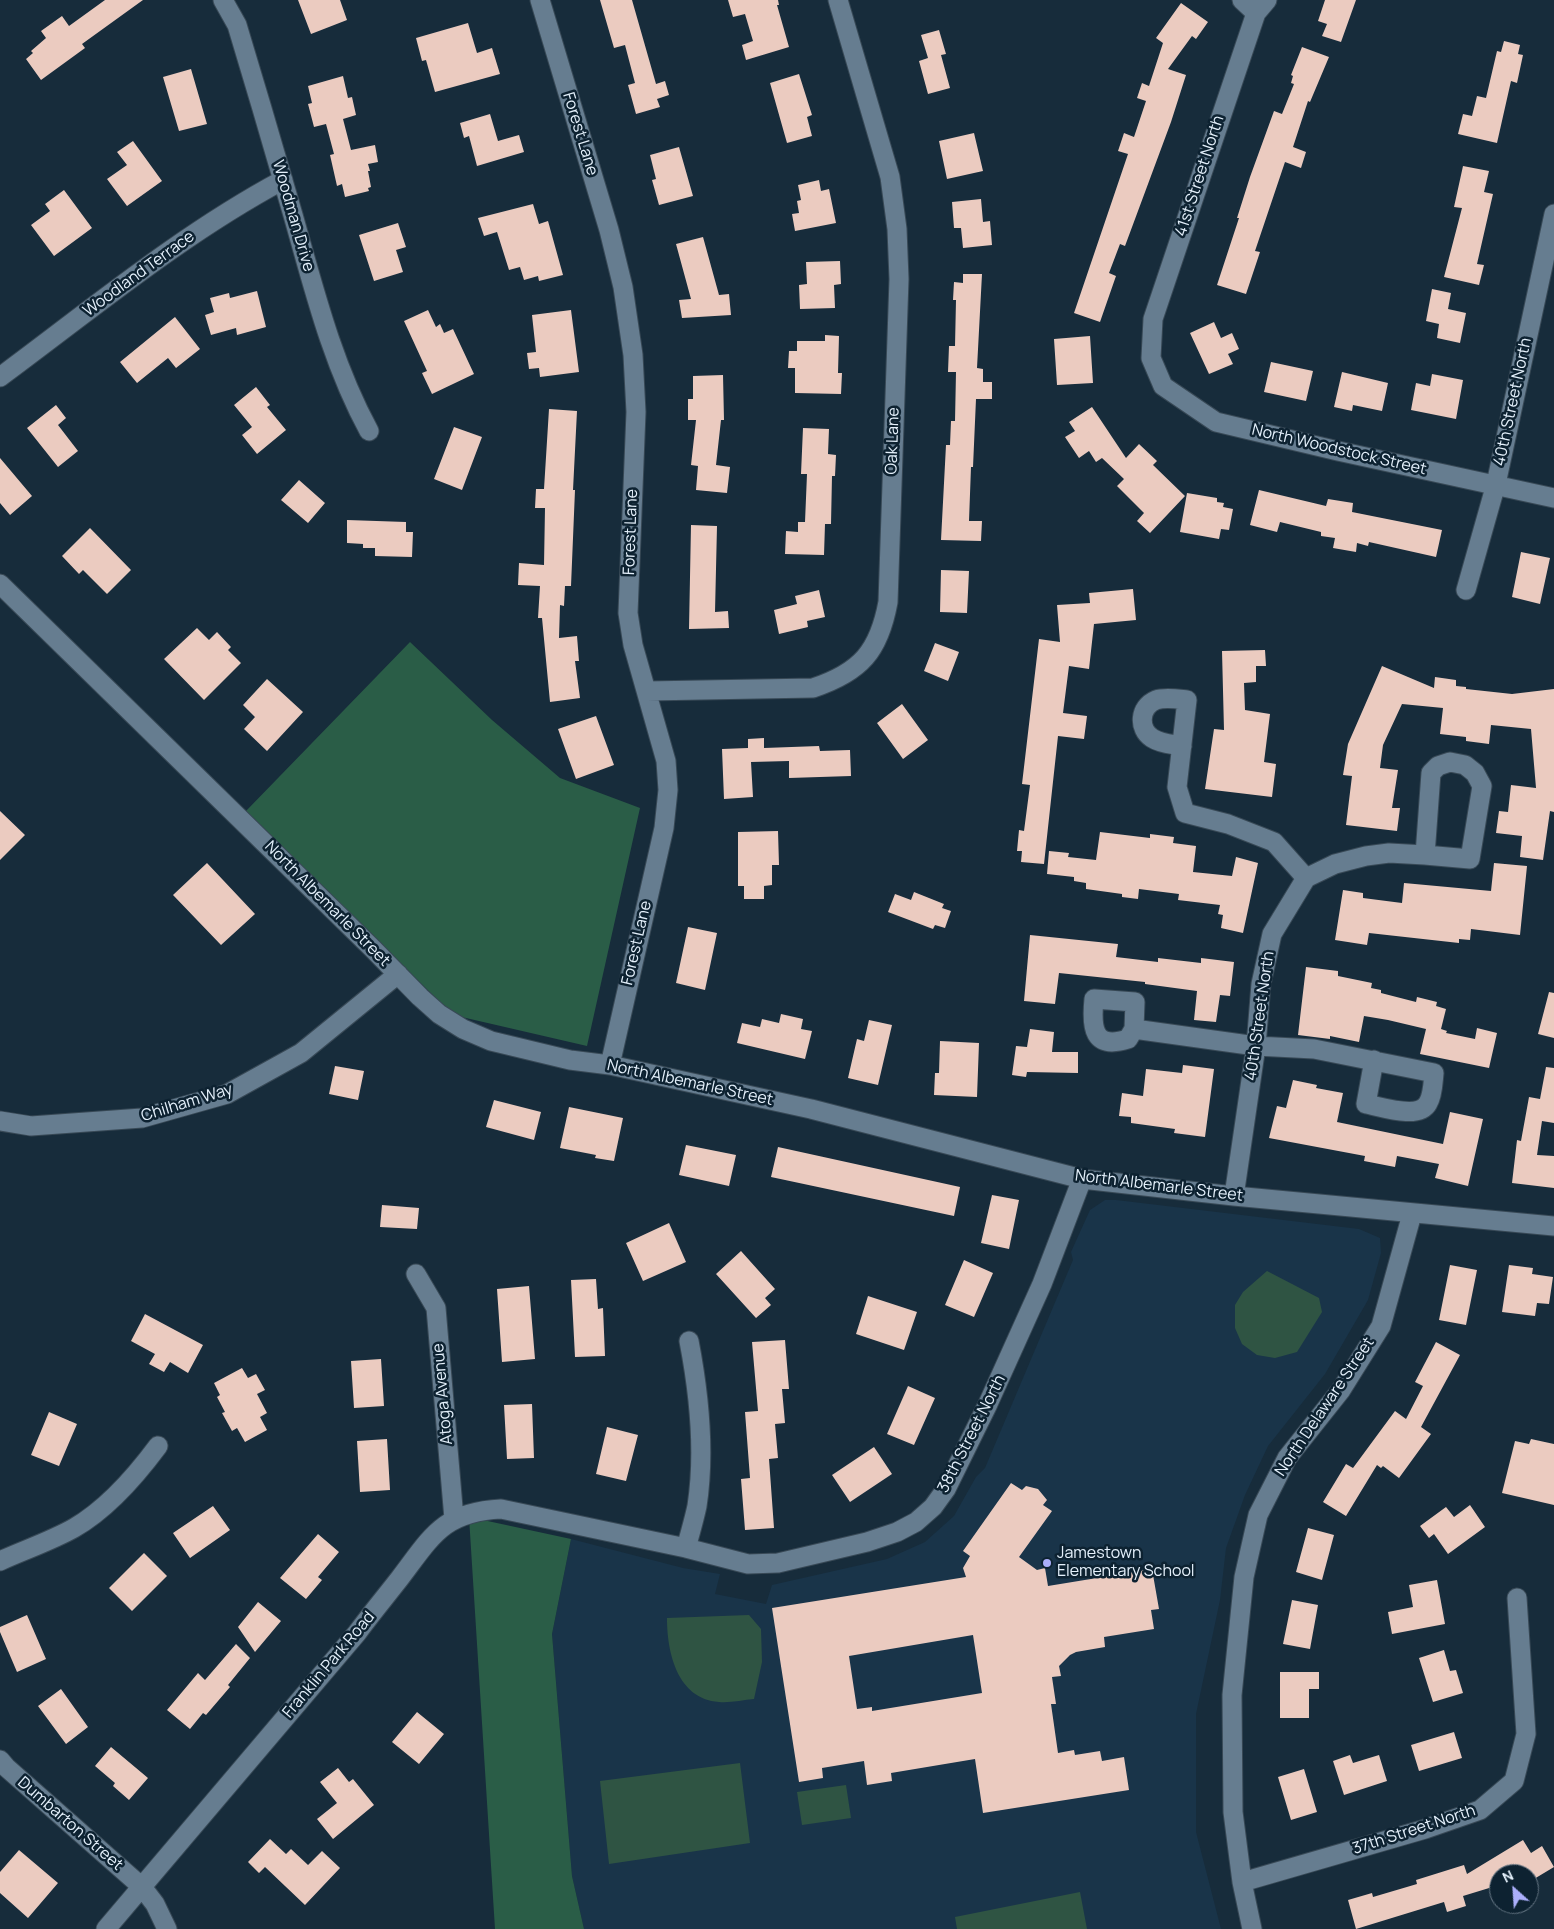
<!DOCTYPE html>
<style>
body{margin:0}
#map{position:relative;width:1554px;height:1929px;overflow:hidden;background:#172c3b;font-family:Manrope,sans-serif}
canvas{display:block}
.north{position:absolute;left:1489px;top:1864px;width:50px;height:50px;box-sizing:border-box;background:#0d2231;border:1px solid #637482;border-radius:50%;rotate:334deg;font-size:14px;font-weight:700;line-height:20px;text-align:center;color:#e4f0fb}
.north::after{content:'';display:block;margin:auto;width:18px;height:22px;background:#abaffb;clip-path:polygon(50% 0,100% 100%,50% 72%,0 100%)}
</style>
<div id="map">
<canvas width="1554" height="1929"></canvas>
<div class="north">N</div>
</div>
<script>
const c = document.querySelector('canvas').getContext('2d');
c.lineJoin = 'round';
function paint(path, color) { c.fillStyle = color; c.fill(path, 'evenodd'); }
function stroke(path, color, width, dash) { c.strokeStyle = color; c.lineWidth = width; c.lineCap = dash ? 'butt' : 'round'; c.setLineDash(dash || []); c.stroke(path); }
function label(font, color, halo, rows, align = 'center') {
  c.font = font + ' Manrope,sans-serif'; c.lineWidth = 5; c.setLineDash([]); c.textBaseline = 'middle'; c.strokeStyle = halo; c.fillStyle = color; for (const [text, x, y, turn = 0] of rows) {
    c.save(); c.translate(x, y); c.rotate((+turn || 0) * Math.PI / 180); c.textAlign = isNaN(turn) ? turn : align; if (halo) c.strokeText(text, 0, 0); c.fillText(text, 0, 0); c.restore();
  }
}
paint(new Path2D(`
 M1105,1200H1116L1359,1229L1380,1238L1381,1253L1368,1300L1325,1374L1268,1446L1245,1495L1226,1548L1220,1600L1196,1714V1832L1221,1929H584L572,1876L552,1634L571,1539L683,1568L720,1574L715,1594L766,1604L772,1585L887,1559L925,1542L954,1516L976,1477L985,1468L1073,1260L1071,1252L1090,1210Z`), '#193449');
paint(new Path2D(`
 M1267,1271L1319,1298L1322,1312L1297,1352L1275,1358L1257,1355L1242,1344L1235,1328V1305L1243,1292Z
 M749,1615L761,1629L762,1662L754,1699C743,1700 730,1703 719,1702C677,1699 667,1652 667,1618Z
 M740,1763L750,1843L609,1864L600,1781Z
 M846,1785L851,1818L802,1825L797,1792Z
 M1080,1892L1087,1929H957L955,1917Z`), '#2f5443');
paint(new Path2D(`
 M410,642L492,720L560,778L640,808L587,1046L453,1015L246,811Z
 M469,1517L571,1539L552,1634L572,1876L584,1929H495Z`), '#2a5d47');
paint(new Path2D(`
 M105,0H143L82,44L85,48L41,80L26,59L33,53L31,51L46,38L41,31L62,16L69,26Z
 M298,0H340L347,20L311,34Z
 M600,0H632L656,84L665,81L669,95L657,99L660,107L636,114L628,85L635,83L625,45L614,48Z
 M728,0H778L779,5H777L789,47L746,60L742,45L753,41L745,14L733,17Z
 M1325,0H1356L1341,42L1322,36L1327,24L1318,21Z
 M1181,3L1208,22L1196,39L1192,36L1168,69L1186,75L1171,122L1125,246L1120,244L1109,273L1116,276L1100,322L1074,313L1128,154L1118,151L1124,133L1134,137L1146,101L1137,98L1142,83L1149,86L1163,43L1156,38Z
 M468,23L477,53L492,48L500,74L435,92L426,60L422,61L416,38Z
 M939,30L946,54L941,55L950,88L928,94L919,61L928,58L921,35Z
 M1504,41L1520,45L1518,54L1523,55L1517,83L1511,81L1497,143L1458,134L1463,114L1472,116L1477,96L1486,98L1497,51L1501,52Z
 M1302,47L1329,57L1310,102L1308,101L1293,147L1306,152L1301,168L1285,162L1255,251L1260,252L1246,294L1217,285L1239,218H1237L1250,177L1274,111L1282,114L1294,84L1291,83L1293,76L1291,75Z
 M191,69L207,124L179,131L163,77Z
 M799,74L812,115L807,117L812,136L787,143L770,83Z
 M343,76L348,98L352,97L356,115L343,119L351,150L375,145L378,162L368,164L370,171H368L371,187L368,188L369,191L345,197L342,184L337,186L330,155L334,154L326,124L314,127L308,104L312,103L308,86Z
 M490,114L498,141L519,135L524,152L477,166L469,136L464,138L460,123Z
 M974,133L983,171L947,179L939,141Z
 M133,141L162,181L127,206L107,179L127,165L117,152Z
 M679,147L693,196L659,205L652,180L656,179L650,155Z
 M1463,166L1489,171L1484,192L1493,194L1477,264L1484,265L1479,285L1444,277L1462,208L1454,207Z
 M819,180L821,191L829,189L836,223L795,231L792,214L799,213L797,201L801,200L798,185Z
 M64,190L92,228L54,256L31,225L50,211L45,204Z
 M981,199L983,222L990,221L992,245L963,248L961,228H954L952,202Z
 M533,204L539,224L548,221L563,275L539,281L538,276L524,280L520,267L509,270L497,232L484,236L478,218Z
 M398,223L406,247L396,250L403,272L374,281L359,235Z
 M703,237L719,295L729,294L731,315L682,318L679,300L691,299L676,244Z
 M840,261L841,284L834,285L835,308L800,309L799,285L807,284L806,262Z
 M963,274H982L977,368L983,369V382H992V399H976L973,467H971L969,521H982L981,541L941,540L946,445H950L951,421H955L956,372H948L949,346H955L956,300H953L954,282L963,283Z
 M1432,289L1451,293L1448,309L1466,313L1460,343L1437,338L1439,324L1426,321Z
 M257,291L266,327L237,335L236,328L211,335L205,315L214,312L210,298L229,293L230,298Z
 M428,310L436,327L440,324L444,333L453,329L474,374L432,394L422,373L427,371L404,321Z
 M571,310L579,372L540,377L539,368L529,369L527,353L536,352L532,315Z
 M175,317L200,349L176,368L168,358L137,383L120,362Z
 M1214,322L1221,338L1232,333L1239,349L1228,354L1233,364L1209,374L1190,333Z
 M825,335L839,336L838,373H842L841,394L795,393V368H788L789,351H797V341H825Z
 M1090,336L1093,383L1057,385L1054,339Z
 M1271,362L1313,371L1306,401L1264,392Z
 M1342,372L1388,383L1382,411L1353,405L1352,411L1334,407Z
 M1432,374L1463,380L1456,419L1411,410L1416,383L1430,386Z
 M723,375L724,420H721L716,465L730,467L727,493L696,490L698,466L691,465L696,420H688V399H693V376Z
 M256,387L270,405L267,407L286,430L257,454L242,435L252,427L234,405Z
 M56,405L66,418L58,425L78,451L58,467L27,428Z
 M1092,407L1126,458L1139,444L1157,461L1153,465L1185,496L1150,533L1137,521L1144,513L1117,486L1124,479L1102,458L1096,462L1089,451L1079,458L1065,437L1075,431L1069,422Z
 M549,409L577,411L573,490H575L571,586H565L564,606L560,605L559,638L577,636L579,661H575L580,698L550,702L542,618H538L540,586L518,585L519,563L544,565L545,508H535L536,489H544Z
 M454,427L482,437L462,490L434,479Z
 M803,428L829,429L828,454L836,455L835,476H832L831,524H825L824,555L785,554L786,531L798,532V522H805L807,474H801Z
 M0,458L32,496L10,515L0,503Z
 M299,480L325,503L308,523L281,500Z
 M1259,490L1326,506L1328,499L1353,503L1352,512L1442,530L1436,557L1369,542L1368,546L1357,543L1356,552L1333,548L1335,538L1321,536V532L1280,522L1277,532L1250,525Z
 M1187,493L1217,498V502L1224,503L1223,507L1233,509L1229,530L1221,529L1219,539L1180,532Z
 M347,520L406,522V532H413L412,557L375,556V548H363V544L347,543Z
 M691,525L717,526L715,612L728,611L729,628L689,629Z
 M90,528L131,570L107,594L83,570L79,574L62,556Z
 M1521,552L1550,558L1540,604L1512,597Z
 M941,570L969,571L967,613L940,612Z
 M1133,589L1136,620L1094,624L1089,669L1069,666L1063,713L1087,716L1084,739L1058,736L1044,864L1021,862L1022,851H1017L1019,830L1024,831L1030,785L1022,784L1039,639L1060,642L1057,605L1090,603L1089,593Z
 M819,590L825,617L807,621L808,627L779,634L774,610L797,604L795,596Z
 M197,628L209,640L217,632L231,647L228,650L241,663L204,700L164,659Z
 M935,643L959,652L948,681L924,671Z
 M1265,650L1266,666H1256V682L1244,683L1245,710L1270,714L1264,762L1276,764L1272,797L1205,789L1214,729L1224,730L1222,651Z
 M1382,666L1434,688L1435,677L1456,680V686L1466,687V689L1512,694L1554,689V812L1550,811L1543,860L1520,857L1522,836L1496,833L1499,811L1508,812L1511,785L1536,788L1531,729L1491,725L1489,744L1466,741V737L1440,734L1443,708L1402,704L1383,745L1380,768L1398,770L1392,808H1400L1397,831L1346,825L1352,776L1343,775L1348,744Z
 M267,679L303,712L267,751L244,729L255,717L243,705Z
 M902,704L928,740L903,759L877,723Z
 M596,716L614,765L576,779L558,729Z
 M764,738V748L819,746L820,751L850,750L851,776L789,778V761L751,762L753,797L724,799L722,749L748,748V739Z
 M0,811L25,835L0,860Z
 M778,831L779,865H772V885L764,886V899H744V886H738V832Z
 M1100,832L1150,838V834L1174,837L1173,843L1196,846L1193,872L1232,876L1236,857L1258,863L1243,933L1221,928L1223,915L1218,914L1220,905L1178,900L1179,894L1139,889L1138,899L1122,897V894L1086,889V883L1074,881V877L1047,874L1049,851L1069,853L1068,857L1096,860Z
 M207,863L255,914L221,945L173,895Z
 M1494,863L1527,866L1520,935L1471,929L1470,940L1459,939V943L1369,933L1367,945L1335,940L1343,890L1363,893V898L1402,903L1404,883L1491,891Z
 M914,892L944,904L942,908L951,911L945,928L935,925L933,929L888,912L895,894L911,900Z
 M688,927L717,933L705,990L676,983Z
 M1030,935L1118,944L1116,957L1158,962V958L1201,963V958L1234,962L1230,996L1220,995L1216,1022L1194,1020L1197,991L1145,984V982L1059,973L1055,1004L1024,1001Z
 M1306,967L1338,971V976L1372,983L1371,988L1381,990V993L1416,1002L1417,997L1437,1002L1436,1006L1446,1009L1441,1029L1447,1031L1446,1033L1475,1039L1477,1028L1497,1033L1489,1068L1420,1054L1426,1029L1388,1020L1364,1016L1359,1042L1330,1036V1039L1298,1035Z
 M1549,992L1554,993V1038L1538,1034Z
 M781,1014L803,1019L801,1029L812,1031L805,1059L737,1043L742,1023L760,1027L762,1019L779,1023Z
 M869,1020L892,1025L878,1085L848,1078L857,1039L864,1041Z
 M1030,1029L1054,1032L1052,1052H1078V1073L1027,1072L1026,1077L1012,1075L1016,1046L1027,1047Z
 M940,1041L979,1043L977,1097L934,1095L935,1073H939Z
 M1183,1065L1214,1069L1205,1137L1174,1133L1175,1129L1131,1123V1117L1119,1116L1122,1093L1143,1096L1146,1069L1182,1073Z
 M335,1066L364,1071L358,1100L329,1094Z
 M1546,1067L1554,1068V1123L1542,1121L1537,1155L1554,1156V1188L1512,1183L1517,1140L1521,1141L1529,1097L1540,1099Z
 M1293,1080L1317,1085L1316,1088L1343,1093L1337,1122L1443,1144L1450,1112L1483,1119L1468,1186L1435,1178L1439,1164L1397,1156L1395,1167L1364,1161L1365,1156L1269,1138L1277,1106L1286,1108Z
 M494,1100L541,1112L534,1140L486,1127Z
 M569,1107L623,1118L614,1161L595,1158L596,1155L560,1148Z
 M686,1145L736,1155L729,1186L679,1175Z
 M778,1147L960,1187L954,1216L771,1177Z
 M992,1195L1019,1200L1009,1249L981,1243Z
 M382,1205L419,1208L417,1229L380,1227Z
 M669,1223L686,1262L643,1281L626,1243Z
 M741,1251L775,1289L765,1298L771,1305L756,1318L716,1274Z
 M964,1260L993,1273L974,1317L945,1305Z
 M1450,1265L1477,1270L1466,1325L1439,1320Z
 M1509,1265L1533,1268L1532,1274L1553,1277L1549,1304L1537,1303L1535,1316L1502,1312Z
 M596,1279L598,1309L603,1308L605,1356L575,1357L571,1280Z
 M529,1286L535,1359L502,1362L497,1289Z
 M868,1296L917,1312L904,1350L856,1334Z
 M145,1314L203,1345L188,1373L170,1362L164,1372L149,1364L155,1354L131,1341Z
 M785,1340L789,1389H782L785,1423L775,1424L778,1458L769,1459L774,1528L745,1530L741,1479L750,1478L745,1412L758,1411L752,1342Z
 M1436,1342L1460,1355L1421,1427L1431,1434L1399,1478L1383,1466L1381,1468L1377,1465L1346,1516L1323,1502L1346,1464L1353,1468L1395,1411L1406,1419L1423,1386L1415,1382Z
 M381,1359L384,1406L354,1408L351,1361Z
 M242,1368L248,1378L256,1374L265,1390L257,1394L267,1413L260,1417L267,1430L245,1442L237,1428L232,1431L222,1413L225,1412L217,1397L220,1395L214,1383Z
 M908,1386L935,1398L914,1445L887,1434Z
 M532,1404L534,1458L507,1459L504,1405Z
 M49,1412L77,1424L59,1466L31,1455Z
 M607,1427L638,1435L626,1481L596,1474Z
 M387,1439L390,1490L360,1492L357,1441Z
 M1531,1439L1554,1444V1505L1502,1493L1515,1441L1529,1444Z
 M874,1447L892,1474L850,1502L832,1475Z
 M1011,1483L1022,1490L1026,1486L1038,1489L1047,1500L1043,1505L1052,1511L1019,1557L1037,1570L1045,1568L1048,1586L1152,1569L1159,1609L1151,1610L1154,1629L1104,1637L1105,1647L1076,1652L1070,1655L1059,1666L1061,1676L1052,1677L1056,1704H1051L1058,1753L1074,1750L1075,1755L1100,1751L1102,1761L1124,1757L1129,1790L983,1813L975,1759L891,1773L892,1781L867,1785L864,1761L822,1768L823,1778L799,1782L772,1608L966,1577L963,1568L970,1556L963,1551ZM973,1635L982,1693L872,1711V1707L857,1709L849,1656Z
 M1470,1505L1485,1527L1448,1554L1434,1534L1429,1538L1420,1526L1446,1507L1454,1517Z
 M213,1506L230,1530L190,1558L173,1533Z
 M1308,1528L1334,1535L1322,1580L1296,1572Z
 M318,1534L339,1552L318,1577L322,1580L306,1599L280,1578Z
 M144,1553L167,1576L132,1611L109,1588Z
 M1437,1580L1445,1624L1392,1634L1388,1612L1413,1607L1409,1585Z
 M1292,1600L1318,1605L1310,1649L1283,1644Z
 M258,1602L281,1621L255,1652L238,1627Z
 M27,1615L46,1659L17,1672L0,1632V1627Z
 M236,1644L250,1658L228,1685L230,1687L206,1715L203,1713L190,1729L167,1710L198,1673L205,1680Z
 M1444,1650L1450,1671L1456,1670L1463,1693L1433,1702L1419,1658Z
 M1280,1672H1319V1689H1309V1718H1280Z
 M61,1689L88,1727L66,1744L38,1706Z
 M417,1712L444,1734L419,1764L392,1742Z
 M1454,1732L1462,1758L1419,1771L1411,1745Z
 M111,1747L148,1778L129,1800L113,1786L115,1783L95,1766Z
 M1350,1755L1353,1763L1379,1755L1387,1781L1344,1795L1333,1761Z
 M338,1768L349,1782L353,1779L374,1805L333,1839L317,1819L337,1803L320,1782Z
 M1304,1769L1317,1812L1291,1820L1278,1777Z
 M270,1839L286,1854L291,1849L308,1865L322,1851L340,1868L305,1905L265,1867L259,1873L248,1862Z
 M1523,1840L1531,1853L1542,1846L1554,1867L1529,1882V1874H1499V1885L1463,1896L1466,1906L1447,1912L1444,1902L1356,1929L1348,1900L1372,1893L1373,1897L1417,1884L1416,1880L1464,1865L1467,1874Z
 M19,1850L58,1883L28,1918L0,1893V1872Z`), '#ebcbc0');
const minor = new Path2D(`
 M223,0L237,25C256,88 275,152 293,215C314,289 332,363 369,431
 M540,0L609,230L623,287L633,355L636,412L628,613L633,645L666,761L668,790L664,828L610,1065
 M1242,0L1256,13
 M1267,0L1256,13L1153,319L1151,358L1163,386L1216,422L1338,451L1554,498
 M0,377C92,309 182,234 283,180
 M0,584L373,949L420,997L439,1014L463,1029L491,1041L570,1060L610,1065L811,1109L1082,1179L1234,1196L1554,1226
 M1466,590L1496,484L1554,214
 M647,691L813,688C861,672 879,651 888,602L899,279L897,229L890,177L838,0
 M1182,746C1172,744 1161,744 1152,738C1138,729 1139,707 1156,700C1165,697 1177,699 1187,700L1177,787L1185,813L1228,824L1274,842L1306,878
 M1134,1029L1135,1002L1094,999C1091,1028 1093,1050 1128,1039L1134,1029L1256,1046L1314,1049L1434,1073C1433,1082 1433,1095 1428,1103C1419,1120 1382,1107 1366,1104L1374,1060
 M0,1121L31,1126L142,1118L227,1094L301,1053L398,974
 M1234,1196L1256,1046L1261,984L1272,934L1306,878L1335,864L1366,856L1389,853L1425,855L1431,773L1438,766L1450,762L1465,765L1475,773L1482,786L1470,859L1425,855
 M416,1274L436,1308L454,1519
 M686,1548C690,1534 694,1520 697,1506C705,1454 699,1393 689,1341
 M0,1561C24,1550 51,1541 74,1528C107,1509 135,1477 158,1446
 M0,1760L6,1767L142,1887L155,1904L167,1929
 M1242,1882L1425,1829L1480,1810L1514,1781L1526,1734L1517,1598
 M106,1929L357,1633C371,1614 386,1596 400,1578C432,1536 443,1512 501,1509L686,1548L748,1564L778,1563L867,1542L897,1532L916,1522L933,1507L946,1489L987,1406L1042,1284L1082,1179
 M1252,1929L1242,1882L1233,1812L1232,1695L1244,1577L1258,1515L1287,1458L1341,1390L1381,1326L1412,1214`);
stroke(minor, '#384956', 21);
stroke(minor, '#667d90', 19);
for (const [x, y, r, color] of [
 [1047,1563,5,"#abaffb"]
]) { const dot = new Path2D(); dot.arc(x, y, r, 0, 2 * Math.PI); c.fillStyle = color; c.fill(dot); stroke(dot, '#0d2231', 2); }
label('16px', '#e4f0fb', '#0d2231', [
 ["Forest Lane",580,134,73],
 ["41st Street North",1200,176,-72],
 ["Woodman Drive",293,216,74],
 ["Woodland Terrace",139,274,-36],
 ["40th Street North",1513,402,-78],
 ["Oak Lane",893,441,-88],
 ["North Woodstock Street",1339,450,13],
 ["Forest Lane",631,532,-88],
 ["North Albemarle Street",327,904,45],
 ["Forest Lane",637,943,-77],
 ["40th Street North",1260,1016,-82],
 ["North Albemarle Street",690,1083,12],
 ["Chilham Way",187,1103,-17],
 ["North Albemarle Street",1159,1186,7],
 ["Atoga Avenue",443,1394,-95],
 ["North Delaware Street",1325,1407,-56],
 ["38th Street North",972,1434,-63],
 ["Franklin Park Road",329,1665,-50],
 ["Dumbarton Street",70,1824,41],
 ["37th Street North",1414,1830,-18]
]);
label('16px', '#e4f0fb', '#0d2231', [
 ["Jamestown",1057,1554],
 ["Elementary School",1057,1572]
], 'left');
</script>
